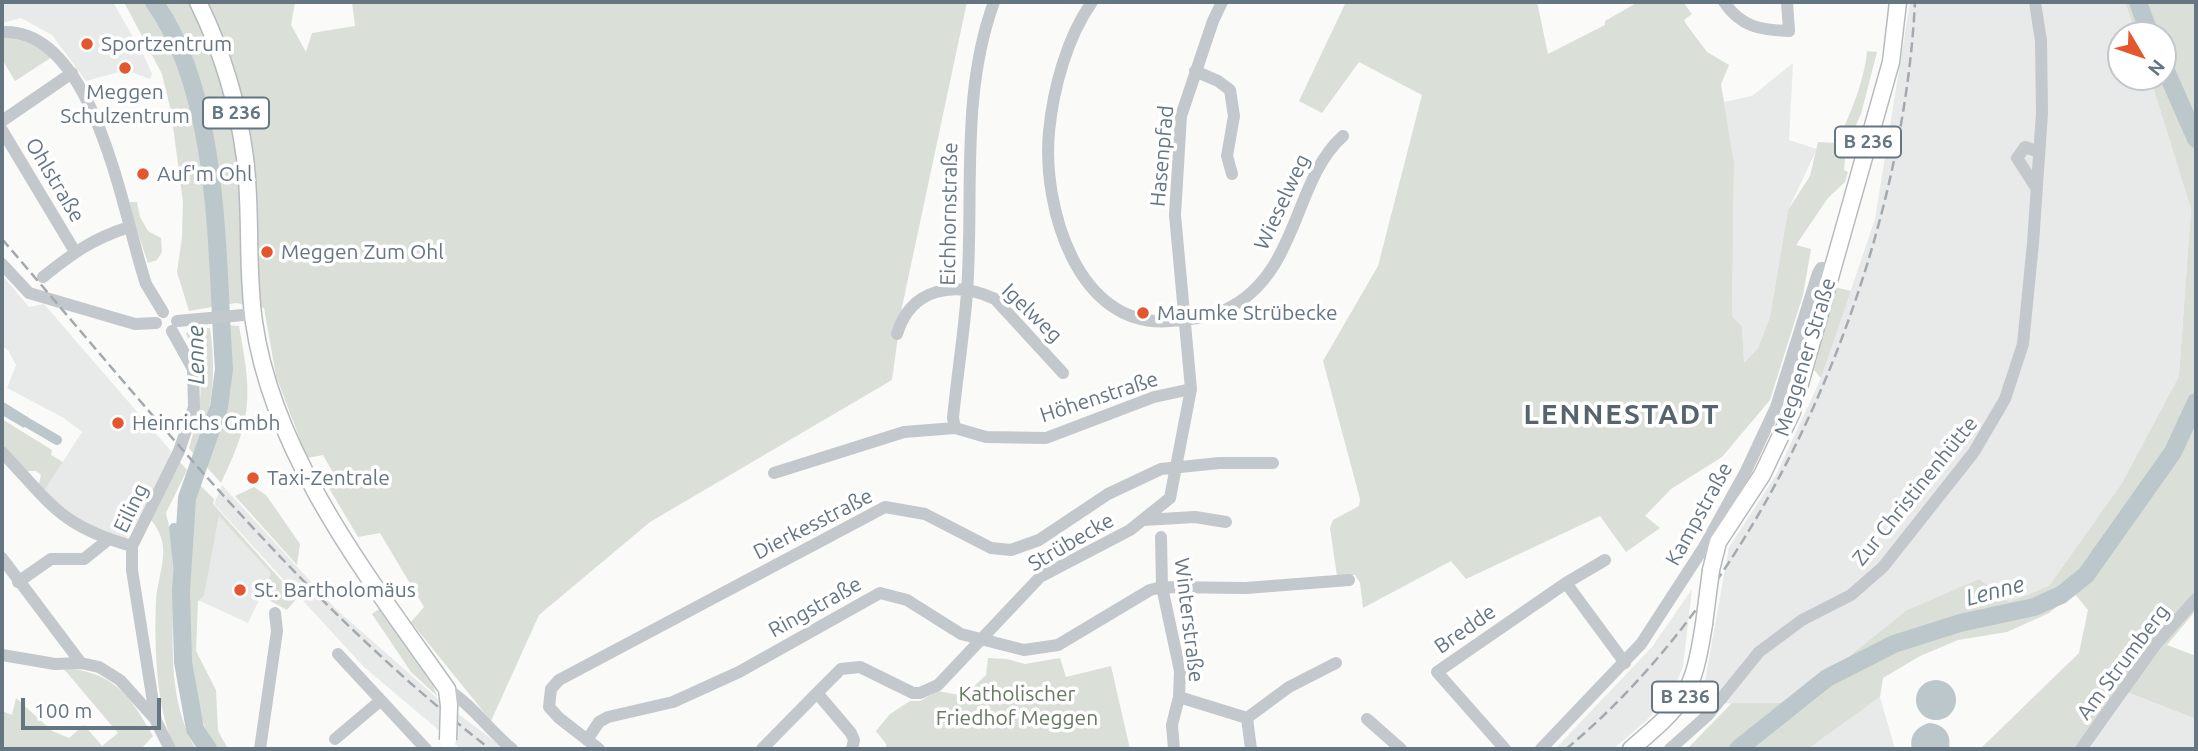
<!DOCTYPE html>
<meta charset="utf-8">
<style>
body{margin:0}
#map{position:relative;width:2198px;height:751px;overflow:hidden;background:#fafaf8;font-family:Ubuntu,sans-serif}
canvas{display:block}
.frame{position:absolute;inset:0;border:4px solid #657683;pointer-events:none}
.north{position:absolute;left:2107px;top:21px;width:70px;height:70px;box-sizing:border-box;background:#fff;border:2px solid #c1c8cd;border-radius:50%;rotate:129deg;font-size:19px;font-weight:700;line-height:28px;text-align:center;color:#657683}
.north::after{content:'';display:block;margin:auto;width:24px;height:32px;background:#e4572e;clip-path:polygon(50% 0,100% 100%,50% 72%,0 100%)}
.scale{position:absolute;left:21px;top:698px;width:140px;height:32px;box-sizing:border-box;border:4px solid #657683;border-top:0;padding-left:9px;font-size:21px;line-height:24px;white-space:nowrap;color:#657683;-webkit-text-stroke:5px #fff;paint-order:stroke}
</style>
<div id="map">
<canvas width="2198" height="751"></canvas>
<div class="frame"></div>
<div class="north">N</div>
<div class="scale">100 m</div>
</div>
<script>
const c = document.querySelector('canvas').getContext('2d');
c.lineJoin = 'round';
function paint(path, color) { c.fillStyle = color; c.fill(path, 'evenodd'); }
function stroke(path, color, width, dash) { c.strokeStyle = color; c.lineWidth = width; c.lineCap = dash ? 'butt' : 'round'; c.setLineDash(dash || []); c.stroke(path); }
function label(font, color, halo, rows, align = 'center') {
  c.font = font + ' Ubuntu,sans-serif'; c.lineWidth = 7; c.setLineDash([]); c.textBaseline = 'middle'; c.strokeStyle = halo; c.fillStyle = color; for (const [text, x, y, turn = 0] of rows) {
    c.save(); c.translate(x, y); c.rotate((+turn || 0) * Math.PI / 180); c.textAlign = isNaN(turn) ? turn : align; if (halo) c.strokeText(text, 0, 0); c.fillText(text, 0, 0); c.restore();
  }
}
paint(new Path2D(`
 M2,2H113L145,58L152,74L150,79L126,70L86,81L52,35L21,18L2,23Z
 M1910,2H2125L2136,35H2121V77H2150L2191,209L2179,376L2122,483L2049,586L2009,602L1979,579L1907,610L1791,704L1701,703L1729,547L1776,475L1821,378L1875,219Z
 M1793,63L1789,140L1817,149L1788,210L1770,317L1758,348L1744,364L1742,326L1732,316L1734,163L1724,102L1752,96Z
 M2,275L29,307L44,304L171,451L166,467L128,537L122,539L87,527L44,491L82,432L64,418L7,388L16,365L8,350L2,346Z
 M222,485L336,609L437,698L505,749H461L364,667L214,504Z
 M219,515L272,573L248,623L198,600L204,596Z
 M1692,589L1683,667L1673,690L1646,721L1613,749H1555L1652,647Z
 M2127,692L2196,719V749H2083Z
 M1880,697L1895,749H1808Z`), '#e8e9e9');
paint(new Path2D(`
 M124,2H295L291,25L306,52L312,33L355,26L352,2H967L902,307L892,380L650,522L539,615L491,721L411,622L424,607L380,533L358,537L326,483L335,476L323,455L307,458L276,376L264,308L236,303L189,311L177,272L182,237L183,202L171,111L162,74Z
 M1343,2H1537L1548,54L1605,25V21L1638,2H1683L1692,14L1684,20L1686,24L1707,52L1729,65L1721,84L1734,163L1732,316L1742,326L1744,363L1758,348L1770,317L1788,210L1810,176L1818,142L1836,143C1849,119 1865,79 1867,51L1877,52L1861,114L1846,147L1844,170L1848,172L1845,182L1828,198L1796,245L1811,249L1803,295L1770,400L1722,457L1671,489L1645,516L1660,528L1626,552L1600,516L1466,579L1451,561L1363,608L1360,583L1355,575L1337,576L1330,528L1333,520L1359,506L1360,499L1323,361L1378,266L1422,95L1359,62L1322,113L1299,101L1345,4Z
 M2125,2H2196V591L2146,654L2077,749H1980L2079,653L2088,610L2074,593L2049,613L2007,632L1958,640L1920,656L1883,678L1880,697L1808,749H1687L1732,703H1791L1907,610L1979,579L2009,602L2049,586L2122,483L2179,376L2191,209L2150,77H2163V35H2136Z
 M2,34L18,35L52,57L15,81L2,59Z
 M127,202H137L140,217L148,231L161,238L162,252L157,260L148,263Z
 M1835,287L1851,291L1821,378L1814,370Z
 M225,325L239,326C252,396 253,417 221,483L205,465C224,413 232,381 225,325Z
 M210,328C217,379 212,408 195,456L189,448C203,401 207,380 186,334L188,331Z
 M2,419L52,450L51,455L63,462L44,491L39,484L41,475L36,471H26L2,444Z
 M179,461L187,470L166,513C186,590 154,677 196,749H176C156,714 154,642 156,601C158,571 174,547 151,520Z
 M198,483L214,499L213,504L297,598L287,610L263,597L271,573L219,516L204,596L198,601L196,651L216,690L218,731L228,749H217C209,736 201,720 197,705C184,658 186,530 198,483Z
 M254,487L266,495L300,544L297,565L235,496Z
 M2196,603V610L2167,645L2196,656V719L2127,692L2150,658Z
 M379,609L433,685L437,696L411,672L372,614Z
 M988,658L1007,659L1025,664L1060,658L1066,677L1111,666L1130,749H886V744L876,731L890,714L910,701H920L938,691L964,696L986,675Z
 M63,668C114,672 129,694 153,736L141,749H2V711L12,715L16,698L52,731L69,738L84,725L102,746L118,733Z`), '#dadfd7');
paint(new Path2D(`
 M2,401L29,418L24,428L2,415Z
 M1916 700a20 20 0 1 1 40 0a20 20 0 1 1-40 0Z
 M1929,723C1944,724 1952,734 1949,749H1912C1909,736 1916,727 1929,723Z`), '#bbc7cb');
stroke(new Path2D(`
 M2,408L57,440
 M174,528L181,591`), '#bbc7cb', 10);
stroke(new Path2D(`
 M154,2C221,96 216,256 224,369L219,407L187,498L181,591L183,662L195,729L208,749
 M2138,2L2150,35
 M2163,64L2196,139
 M1738,749L1827,678L1894,644L1960,623L2034,607L2061,595L2086,575L2173,452L2196,402`), '#bbc7cb', 18);
const major = new Path2D(`
 M198,2C222,51 238,104 245,158C252,212 246,268 254,322C273,457 371,581 447,689L449,706
 M1711,570L1718,542L1762,475L1792,412L1891,62L1898,2
 M1631,749C1685,703 1693,695 1704,624`);
stroke(major, '#b5babe', 19);
stroke(new Path2D(`
 M1092,2C1067,37 1053,89 1049,132C1042,206 1077,329 1170,321C1189,320 1210,318 1227,309C1299,274 1293,180 1343,136
 M1724,2C1741,27 1760,30 1789,31L1787,2
 M2,32C95,27 123,216 146,284L163,312
 M1195,71L1218,81L1230,90L1234,116L1227,156L1232,174
 M2,121L72,73
 M2,130L74,250
 M2037,189L2017,158L2025,147L2039,152
 M2,264L29,293L135,324L156,323
 M43,277C73,253 92,239 129,227
 M177,321L254,314
 M897,334C911,288 954,280 995,299L1063,373
 M955,428L953,418C957,376 964,334 967,292C974,194 960,95 994,2
 M2,452C50,503 60,526 132,546
 M774,473L904,432L955,428L986,437L1046,438L1154,397L1191,389
 M1143,520L1195,517L1226,522
 M1161,537L1162,587L1180,671L1179,697L1172,725L1174,749
 M2,558L81,663
 M18,582L51,559H84L109,539
 M1566,583L1625,663
 M338,654L426,749
 M2,655L55,664L81,663L99,667L120,680L156,720
 M447,689C472,705 489,730 512,749
 M817,693L841,669L860,667L913,693H920L938,685L1040,577L1130,530L1170,498L1191,389L1175,215L1181,116L1213,21L1222,2
 M1179,697L1247,718L1251,749
 M1247,718L1289,687L1336,663
 M1367,719L1401,749
 M335,739L380,701
 M587,740L599,722L608,717L673,702L739,672L880,593L907,600L961,634L1024,650L1058,645L1150,590L1162,587L1246,588L1349,580
 M170,749L156,721L132,570V546L179,451L194,407L193,369L172,331
 M260,749L277,631L275,613
 M599,749L559,718L549,707L551,689L559,680L885,507L925,514L991,548L1011,550L1039,540L1108,494L1161,469L1219,463H1273
 M762,749L817,693L851,733L854,740L852,749
 M1505,749L1437,672L1566,583L1605,560
 M1541,749L1641,644L1704,547L1745,473L1776,407L1818,273L1821,268L1832,270
 M1670,749L1708,715L1759,652L1802,620L1851,595L1883,567L1974,452L2005,399L2023,344L2033,243L2042,113L2041,41L2035,2
 M2081,749L2156,644L2196,599`), '#c3c8cc', 12);
stroke(major, '#fff', 16);
stroke(new Path2D(`
 M2,239C155,417 303,604 490,749
 M1566,749C1770,580 1902,263 1915,2`), '#a2aab0', 2.5, [10, 5]);
const majorBridge = new Path2D(`
 M1704,624L1711,570
 M448,740L449,706`);
stroke(majorBridge, '#b5babe', 19, []);
stroke(majorBridge, '#fff', 16);
for (const [x, y, r, color] of [
 [87,44,7,"#e4572e"],
 [125,68,7,"#e4572e"],
 [143,174,7,"#e4572e"],
 [267,252,7,"#e4572e"],
 [1143,313,7,"#e4572e"],
 [118,423,7,"#e4572e"],
 [253,478,7,"#e4572e"],
 [240,590,7,"#e4572e"]
]) { const dot = new Path2D(); dot.arc(x, y, r, 0, 2 * Math.PI); c.fillStyle = color; c.fill(dot); stroke(dot, '#fff', 2.5); }
for (const [x, y, w] of [
 [236,113,66],
 [1868,142,66],
 [1685,697,66]
]) { const box = new Path2D(); box.roundRect(x - w / 2, y - 15.5, w, 31, 5); c.fillStyle = '#fff'; c.fill(box); stroke(box, '#657683', 2); }
label('bold 19px', '#657683', null, [
 ["B 236",236,113],
 ["B 236",1868,142],
 ["B 236",1685,697]
]);
label('21px', '#657683', '#fff', [
 ["Sportzentrum",101,44],
 ["Meggen",125,92,"center"],
 ["Schulzentrum",125,116,"center"],
 ["Auf'm Ohl",157,174],
 ["Meggen Zum Ohl",281,252],
 ["Maumke Strübecke",1157,313],
 ["Heinrichs Gmbh",132,423],
 ["Taxi-Zentrale",267,478],
 ["St. Bartholomäus",254,590]
], 'left');
label('21px', '#657683', '#fff', [
 ["Hasenpfad",1162,156,-85],
 ["Ohlstraße",55,180,59],
 ["Wieselweg",1282,202,-65],
 ["Eichhornstraße",949,214,-89],
 ["Igelweg",1032,313,44],
 ["Meggener Straße",1805,357,-73],
 ["Höhenstraße",1099,397,-18],
 ["Zur Christinenhütte",1915,491,-51],
 ["Eiling",131,508,-64],
 ["Kampstraße",1699,514,-61],
 ["Dierkesstraße",813,524,-27],
 ["Strübecke",1071,542,-30],
 ["Ringstraße",815,607,-29],
 ["Winterstraße",1189,620,83],
 ["Bredde",1465,629,-35],
 ["Am Strumberg",2123,662,-53]
]);
label('21px', '#687a64', '#fff', [
 ["Katholischer",1017,694],
 ["Friedhof Meggen",1017,718]
]);
label('italic 23px', '#60757c', '#fff', [
 ["Lenne",196,355,-91],
 ["Lenne",1995,591,-15]
]);
c.letterSpacing = '2px';
label('bold 28px', '#57646e', '#fff', [
 ["LENNESTADT",1622,415]
]);
c.letterSpacing = '0px';
</script>
